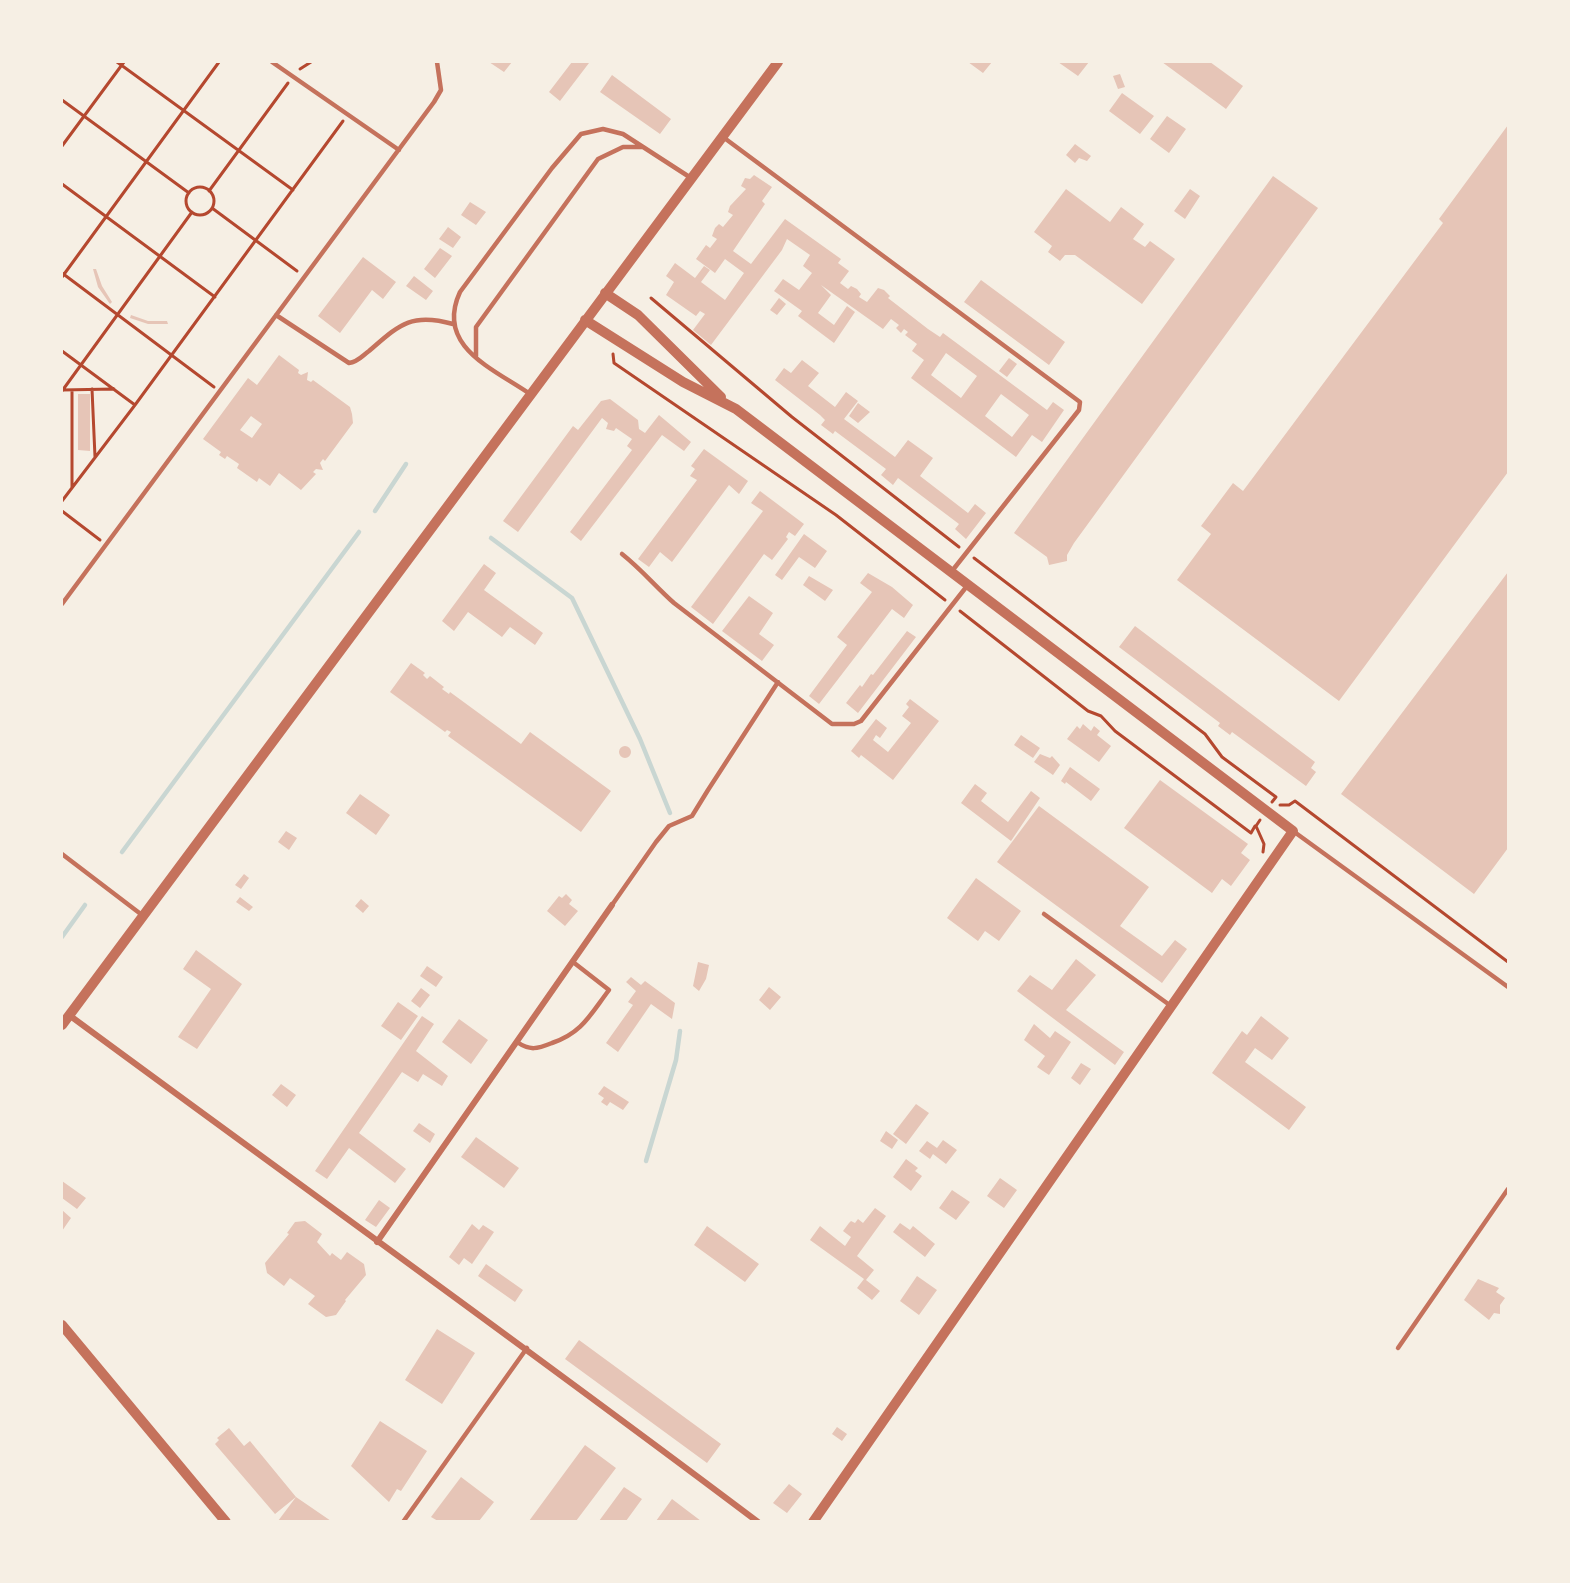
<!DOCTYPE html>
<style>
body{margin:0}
#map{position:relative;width:1570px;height:1583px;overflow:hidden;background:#f6efe4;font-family:"DejaVu Sans",sans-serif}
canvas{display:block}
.frame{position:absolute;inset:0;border:63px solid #f6efe4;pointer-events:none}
</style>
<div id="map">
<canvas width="1570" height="1583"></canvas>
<div class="frame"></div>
</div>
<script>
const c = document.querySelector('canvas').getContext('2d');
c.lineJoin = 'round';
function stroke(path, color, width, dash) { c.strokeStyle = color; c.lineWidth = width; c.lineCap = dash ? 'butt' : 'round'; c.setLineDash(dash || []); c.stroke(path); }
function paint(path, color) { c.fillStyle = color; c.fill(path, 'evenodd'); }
stroke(new Path2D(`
 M375,511L406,464
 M491,538L572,598L640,739L670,813
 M122,852L359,532
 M62,937L85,905
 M646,1161L676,1060L680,1031`), '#c9d6d2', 4.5);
paint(new Path2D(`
 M489,62H512L504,72Z
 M572,62L589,63L560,101L549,92Z
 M968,62H992L983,73Z
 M1058,62H1089L1078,76Z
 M1162,62H1210L1243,86L1226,109Z
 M1120,74L1125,87L1118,89L1113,76Z
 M612,75L671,119L660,134L600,92Z
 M1122,93L1154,116L1140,134L1109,111Z
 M1167,116L1186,129L1169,153L1150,139Z
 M1508,125V472L1339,701L1177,580L1211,534L1201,526L1233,483L1243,491L1443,223L1439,219Z
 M1075,144L1091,156L1087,161L1079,158L1075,163L1066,155Z
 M754,175L772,187L762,201L765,204L733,251L751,264L785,219L841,259L838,263L849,271L840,283L848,289L851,286L857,289L861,294L859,297L867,302L878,288L884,290L890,296L888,298L928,329L940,337L943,333L1047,410L1053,402L1064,410L1042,442L1032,435L1016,457L911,378L924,360L912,351L917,344L905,335L908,332L904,329L901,333L896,328L899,325L891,319L883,329L821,285L831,295L818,313L834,325L847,306L855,312L834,343L798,316L802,311L774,291L783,279L799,290L812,273L803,266L810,255L787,239L782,250L711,345L693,330L705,314L700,311L696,316L666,295L674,282L666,276L675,263L695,278L704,266L710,270L701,282L725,300L744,273L725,259L715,273L696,259L706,245L710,248L717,239L712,236L715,228L719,224L723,227L733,215L728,212L730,206L746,189L741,186L745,178L750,179ZM946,353L977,376L961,398L931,375ZM1001,394L1029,415L1012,437L985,416Z
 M1273,176L1318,208L1074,543L1067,555V561L1049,565L1047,557L1014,533Z
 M1066,189L1110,222L1121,207L1144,224L1133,239L1145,247L1150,241L1175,259L1142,304L1075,255H1065L1060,261L1048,252L1052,246L1034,232Z
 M1190,189L1200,196L1185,219L1174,211Z
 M470,202L486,212L476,225L461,215Z
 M448,227L461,237L453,248L439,239Z
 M440,248L452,256L435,278L424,269Z
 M363,257L396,282L383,299L372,290L340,333L318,316Z
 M93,269H96L102,286L112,302L110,304L98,287Z
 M414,276L433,291L426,300L406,286Z
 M981,280L1065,342L1049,365L964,302Z
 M779,298L786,304L777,315L770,310Z
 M131,315L148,321H167L168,324H148L130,318Z
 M279,355L299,370L298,373L301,375L308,372L307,380L311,382L313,380L350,407L352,414L353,423L325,461L323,459L320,463L323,470L316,469L313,472L316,474L301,490L279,473L270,486L259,478L257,482L237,468L239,464L227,456L225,459L219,455L221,452L203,439L248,378L257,385ZM251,416L262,424L252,438L240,430Z
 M1009,358L1017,364L1007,377L999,371Z
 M802,360L819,373L808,386L835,407L846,392L858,401L844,419L895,457L908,440L933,458L920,476L968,513L975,504L986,513L966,539L955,529L959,524L898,478L893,485L881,475L886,469L835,431L833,434L821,425L825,420L820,415L775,380L784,368L791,373Z
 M78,394H90V451L78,450Z
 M610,399L638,420L639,429L645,433L659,415L691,442L684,451L662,435L581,541L570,532L632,450L627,446L632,439L616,428L614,431L606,429L608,423L602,418L518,532L503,521L573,426L578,430L601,401Z
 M858,403L870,412L858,423L849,416Z
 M704,449L748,481L739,494L729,485L672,562L660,552L649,567L638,559L697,480L690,476L695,469L691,466Z
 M760,491L804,524L795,536L789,532L786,537L788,539L772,560L764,554L713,624L691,607L763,511L751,503Z
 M804,534L827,551L815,568L799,557L782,580L775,575Z
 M484,564L496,573L484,590L543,633L535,645L510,627L502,637L468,612L454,631L442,621Z
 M1508,572V848L1474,894L1341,794Z
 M868,573L892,587L913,605L904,618L892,609L819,704L809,696L847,645L837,637L872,592L860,583Z
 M809,576L833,590L825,601L803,585Z
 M749,596L773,613L759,634L774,645L762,661L722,631Z
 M1135,626L1315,762L1311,768L1316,772L1306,786L1232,732L1230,735L1218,726L1220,723L1119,647Z
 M907,631L916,637L858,713L846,703L860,685L862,687L871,674L873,675Z
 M411,663L425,673L423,675L427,679L430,676L444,687L442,689L449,694L450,692L521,744L530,732L611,791L581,832L448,736L451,732L447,730L445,732L390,692Z
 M910,699L939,721L893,780L861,755L859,758L851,751L876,719L887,728L880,738L876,735L873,740L888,752L911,723L902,716L909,707L906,704Z
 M1083,724L1091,731L1094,726L1100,731L1097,735L1111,746L1099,762L1067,739L1077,726L1080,729Z
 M1021,735L1040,748L1033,758L1014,745Z
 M619 752a6 6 0 1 1 12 0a6 6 0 1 1-12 0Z
 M1040,754L1050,758L1052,756L1060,765L1053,775L1034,762Z
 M1070,767L1100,789L1091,801L1066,782L1065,784L1061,781Z
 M1160,780L1248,844L1241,853L1250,860L1231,886L1222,879L1212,893L1124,828Z
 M975,784L987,793L981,801L1008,822L1031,791L1040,798L1011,841L961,803Z
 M360,794L390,815L376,835L346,813Z
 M1039,806L1149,887L1120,926L1162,956L1175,940L1187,949L1162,983L997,862Z
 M286,831L297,838L289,850L278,842Z
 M244,874L249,878L241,889L235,885Z
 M976,878L1021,911L999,941L985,931L978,941L947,918Z
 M566,894L572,900L569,904L578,911L565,926L547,911L559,896L562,898Z
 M240,897L253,907L249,911L236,902Z
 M361,899L369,906L363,913L355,906Z
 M196,950L242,984L197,1049L178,1037L211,989L183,969Z
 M1076,959L1096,975L1066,1010L1124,1052L1115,1065L1017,991L1030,975L1052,990Z
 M698,962L709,965L706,979L699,991L693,986Z
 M427,966L443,977L436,987L420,976Z
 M631,977L641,985L645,981L675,1003L672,1019L651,1004L618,1052L606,1043L633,1005L628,1002L636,991L626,982Z
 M769,987L781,997L770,1010L759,1000Z
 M421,988L430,995L420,1008L411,1001Z
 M398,1002L418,1016L401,1040L381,1026Z
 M422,1016L434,1024L416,1051L448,1076L442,1086L423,1074L418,1082L402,1072L359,1133L406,1169L395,1183L349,1148L327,1179L315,1171Z
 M1261,1016L1289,1038L1272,1060L1255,1048L1245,1062L1306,1107L1289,1130L1212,1073L1242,1031L1247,1035Z
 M459,1019L488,1040L471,1064L442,1042Z
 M1034,1024L1050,1038L1055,1031L1071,1042L1049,1075L1037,1067L1045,1056L1024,1040Z
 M1081,1063L1091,1069L1080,1085L1071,1078Z
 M281,1084L296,1095L287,1107L272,1095Z
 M604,1086L629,1102L623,1110L610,1102L607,1106L601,1102L604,1098L598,1094Z
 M916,1104L929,1113L906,1144L893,1134Z
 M419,1123L435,1134L430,1143L413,1131Z
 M886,1131L898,1140L892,1149L880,1141Z
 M476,1137L519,1168L504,1188L461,1157Z
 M943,1140L957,1150L946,1164L933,1154L930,1159L919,1151L927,1141L937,1148Z
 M906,1159L918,1168L915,1171L922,1176L911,1191L893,1177Z
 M1000,1178L1017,1190L1004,1208L987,1196Z
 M62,1181L86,1198L77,1209L62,1198Z
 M952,1190L970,1202L956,1220L939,1208Z
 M379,1200L390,1208L376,1227L365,1220Z
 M875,1208L886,1216L857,1256L874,1270L866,1280L880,1291L872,1300L857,1288L864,1279L810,1240L820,1226L845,1246L851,1237L843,1231L849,1223L851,1221L855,1223L858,1219L863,1223Z
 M62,1210L71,1218L62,1231Z
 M305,1221L322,1234L317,1242L330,1256L332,1253L341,1260L347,1252L364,1264L366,1275L345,1300L346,1301L336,1315L326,1317L308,1304L315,1296L290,1278L284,1286L267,1273L265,1263L289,1234L287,1233L295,1222Z
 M900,1223L910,1230L913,1226L935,1244L925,1257L893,1232Z
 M472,1224L479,1230L483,1225L494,1232L472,1264L464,1258L459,1265L449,1257Z
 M707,1226L759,1264L745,1282L694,1245Z
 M486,1264L523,1290L515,1302L478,1276Z
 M917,1276L937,1290L919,1315L900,1301Z
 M1478,1279L1499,1288L1496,1292L1505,1298L1500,1305V1314L1494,1313L1489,1320L1464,1300Z
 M437,1329L475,1353L442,1404L405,1380Z
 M579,1340L721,1444L707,1463L565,1359Z
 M380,1421L427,1451L401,1491L397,1489L389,1502L351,1466Z
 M837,1427L847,1434L842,1441L832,1434Z
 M229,1428L244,1446L250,1441L296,1497L275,1514L215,1444L219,1440L217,1438Z
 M585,1445L616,1468L576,1521H529Z
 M461,1477L494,1502L479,1521H438L431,1517Z
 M789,1484L802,1494L787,1513L773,1503Z
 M624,1487L642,1499L626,1521H599Z
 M296,1497L331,1521H278Z
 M672,1499L701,1521H656Z`), '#e6c5b7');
stroke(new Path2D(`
 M117,62L293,190
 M300,69L311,62
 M62,100L189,193
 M62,146L124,62
 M62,184L215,297
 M186 201a14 14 0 1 1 28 0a14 14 0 1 1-28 0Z
 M209,191L288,83
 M212,208L297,271
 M62,273L214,387
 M62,277L219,62
 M651,298L792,417L959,547
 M62,351L135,405L343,121
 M613,354L614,363L836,515L945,600
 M92,389L95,457
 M62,390L114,389
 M72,390V487
 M62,391L192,212
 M62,501L135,405
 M62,511L100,540
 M974,558L1205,734L1222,757L1276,797L1272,802
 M960,611L1088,711L1101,716L1115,731L1251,833L1255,826
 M1280,805H1289L1295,801L1508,962
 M1260,820L1256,826L1264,844L1263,852`), '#b5482f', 3);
stroke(new Path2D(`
 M272,62L399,150
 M723,137L1080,402L1079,410L952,571
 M276,315L349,363C358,362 362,356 369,351C399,325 411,312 453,324
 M476,356V327L598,159L623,147H643
 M530,394C492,368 435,346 460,292L552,168L581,134L603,129L623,134L691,178
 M622,554C641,569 656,587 674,603L832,724H854L861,721L967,586
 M62,604L434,102L441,90L437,62
 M1293,831L1508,987
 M62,854L142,915
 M612,905L656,842L669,826L692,816L708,790L778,682
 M1044,914L1171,1006
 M517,1042C530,1051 537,1049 552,1043C582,1033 590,1015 609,990L573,962
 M1398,1348L1508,1189
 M403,1522L527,1348`), '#c5725c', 4.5);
stroke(new Path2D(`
 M69,1015C298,1184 530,1350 758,1522
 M377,1242L612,905`), '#c5725c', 6);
stroke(new Path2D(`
 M605,293L638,315L721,397
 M585,320L683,382L736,409L1293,831L813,1522
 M62,1025L778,62
 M62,1325L226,1522`), '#c5725c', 10);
</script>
